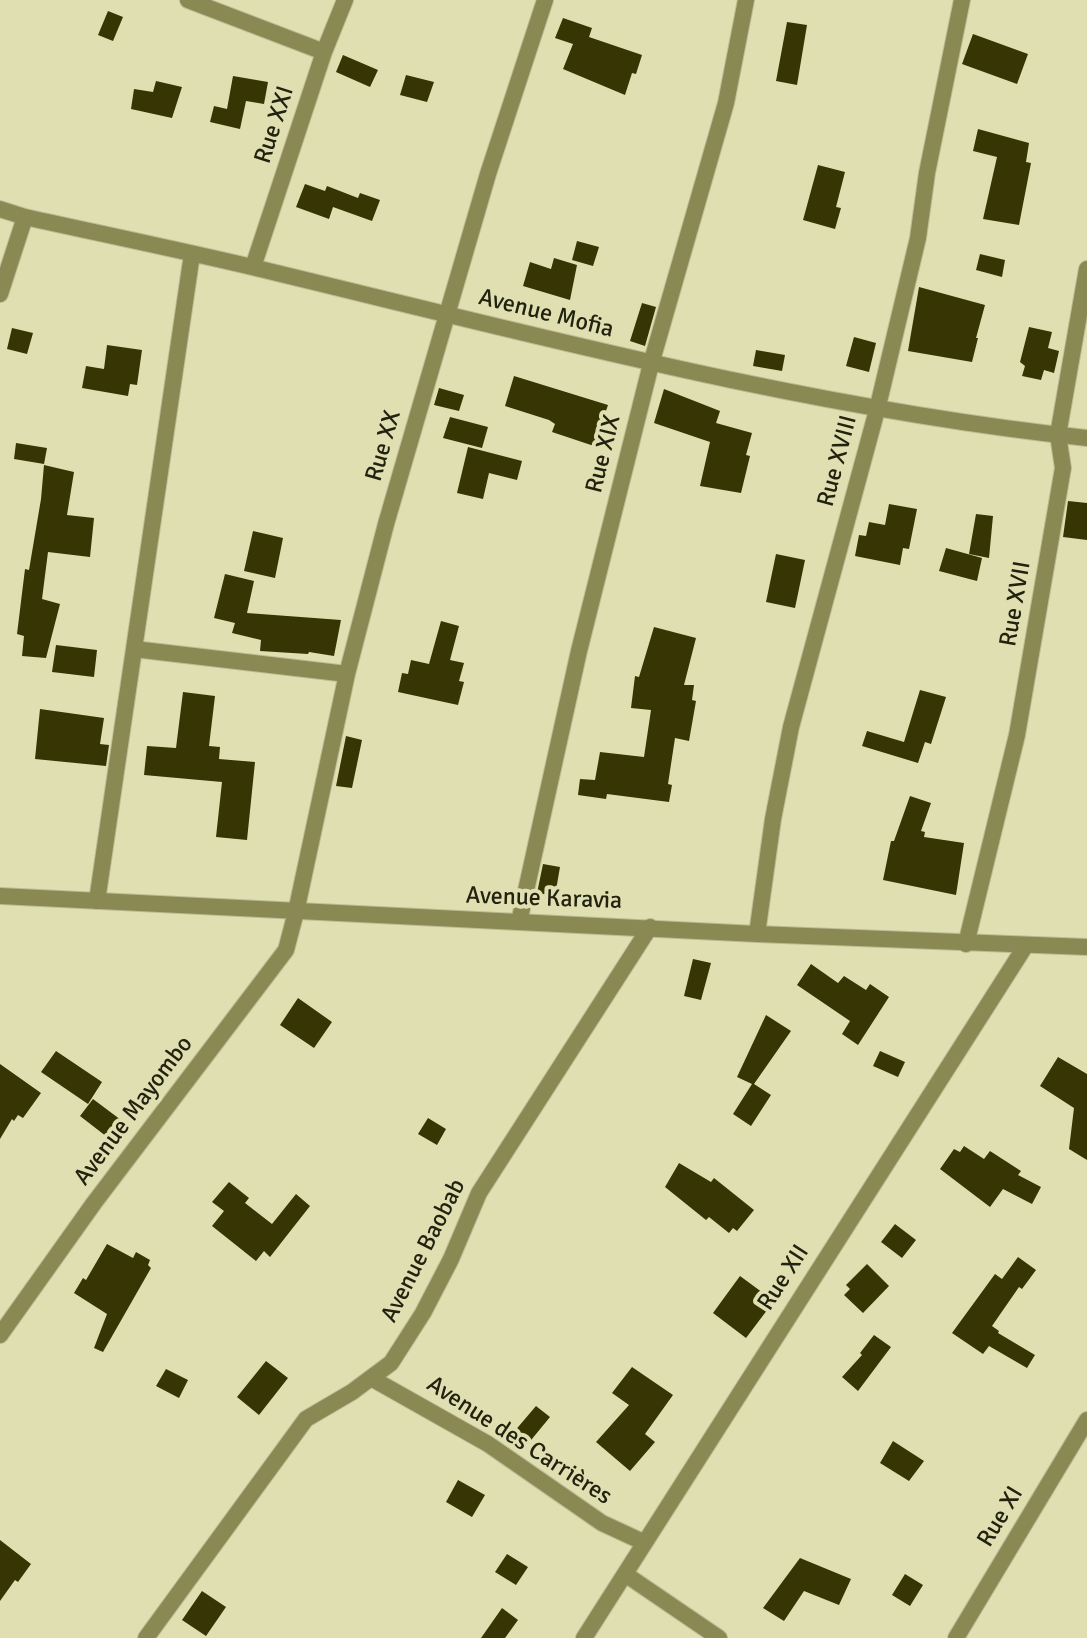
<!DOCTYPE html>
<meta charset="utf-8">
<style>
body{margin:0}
canvas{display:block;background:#dfdfb1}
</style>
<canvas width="1087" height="1638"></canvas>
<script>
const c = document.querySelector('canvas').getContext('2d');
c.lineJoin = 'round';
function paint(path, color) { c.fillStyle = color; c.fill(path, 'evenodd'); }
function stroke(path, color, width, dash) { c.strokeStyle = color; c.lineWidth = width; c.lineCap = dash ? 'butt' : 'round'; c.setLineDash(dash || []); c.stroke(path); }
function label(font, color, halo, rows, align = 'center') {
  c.font = font + ' Signika,sans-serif'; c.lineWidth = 8; c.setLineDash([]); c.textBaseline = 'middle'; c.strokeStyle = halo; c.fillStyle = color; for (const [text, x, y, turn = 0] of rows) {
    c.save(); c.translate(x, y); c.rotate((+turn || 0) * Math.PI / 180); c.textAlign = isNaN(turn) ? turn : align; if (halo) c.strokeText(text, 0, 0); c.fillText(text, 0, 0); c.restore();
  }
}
paint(new Path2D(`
 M108,11L123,17L113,41L98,35Z
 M563,18L592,28L589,37L642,55L636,74L632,73L625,95L563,69L573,44L555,38Z
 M787,22L807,25L797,85L776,81Z
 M973,34L1028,54L1017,84L962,64Z
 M343,55L378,70L370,87L336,72Z
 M406,75L434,82L427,102L400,95Z
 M233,76L268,82L264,104L246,101L240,129L210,122L214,106L227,109Z
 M156,81L182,87L172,118L131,109L134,89L153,92Z
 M978,129L1029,143L1026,162L1031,163L1019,225L983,219L997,157L973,151Z
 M818,165L845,172L836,207L841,208L835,229L803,220Z
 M305,184L325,191L327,186L358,198L360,193L380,200L372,221L333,207L329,219L296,207Z
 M577,241L599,247L593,266L572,260Z
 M980,254L1005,260L1002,277L976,270Z
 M554,258L577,265L570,300L523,286L530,262L551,269Z
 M919,287L985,305L976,338H978L972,362L908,351Z
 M642,303L656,307L645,346L630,341Z
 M1029,327L1052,332L1048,348L1059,351L1054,373L1044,370L1041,380L1022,376L1025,366L1020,362Z
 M12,328L33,333L27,354L7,349Z
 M854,337L876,343L869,372L846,366Z
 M107,345L142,350L137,385L130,384L128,396L82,388L86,366L104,369Z
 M756,350L785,355L782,371L753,366Z
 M514,376L608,405L594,446L552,432L555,424L549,420L505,406Z
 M439,388L464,395L459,411L434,405Z
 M664,389L720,411L716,423L752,433L746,455L750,456L741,493L700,486L710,442L654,423Z
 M450,417L488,427L482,448L443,438Z
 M16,443L47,448L44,464L14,459Z
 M468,447L522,461L517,480L489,473L483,499L457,493Z
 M44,465L74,472L67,515L94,518L90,557L48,552L42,599L60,604L46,658L22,656L24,636L17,634L25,569L29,570L41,499Z
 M1068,501L1087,503V540L1063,537Z
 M889,504L917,509L909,549L903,548L900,565L855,556L859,535L866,536L869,522L885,525Z
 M976,514L993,516L989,558L969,554Z
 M253,531L283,538L275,578L244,571Z
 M946,548L982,558L977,581L939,571Z
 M776,554L805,560L795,608L766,602Z
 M225,574L254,581L247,613L341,620L334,656L309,652L308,654L260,651L261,640L232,633L235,623L214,618Z
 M441,621L459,626L450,660L464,663L459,681L464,682L458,705L398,692L402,673L408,674L411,660L429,664Z
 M654,627L696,638L684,685H694L692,700L696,701L689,741L675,738L668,784L672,785L669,802L607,794L606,799L578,795L580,779L595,780L600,752L644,757L651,710L631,708L635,676L639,677Z
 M56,645L97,650L94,677L52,672Z
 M920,690L946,697L931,744L925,742L918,763L862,746L867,731L904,742Z
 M183,692L215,696L209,746L220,747L219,759L255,762L247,840L216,837L222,782L144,775L147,746L176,748Z
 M40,709L104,718L100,744L109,745L106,766L35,759Z
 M346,736L362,740L352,788L336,786Z
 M910,796L931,803L921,831L925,832L924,837L964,843L956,895L883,880L891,841H894Z
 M543,864L560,867L555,896L537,893Z
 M693,959L711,963L701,1000L684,996Z
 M811,964L838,983L844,976L866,990L870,984L889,997L858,1045L842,1034L850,1021L797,985Z
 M298,998L332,1022L314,1048L280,1025Z
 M766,1015L791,1031L754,1084L771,1095L751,1126L733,1114L752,1084L737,1077Z
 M56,1051L102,1082L88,1104L41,1072Z
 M880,1051L905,1062L898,1077L873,1066Z
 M1058,1057L1087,1074V1160L1069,1149L1074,1108L1040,1086Z
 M0,1064L41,1093L23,1118L18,1115L14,1121L12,1119L0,1139Z
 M93,1099L125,1123L111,1140L80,1116Z
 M428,1118L446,1129L437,1145L418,1134Z
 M964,1146L984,1159L990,1151L1021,1171L1018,1175L1041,1187L1032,1204L1003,1189L990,1207L940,1169L954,1149L960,1152Z
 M679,1163L711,1182L714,1178L754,1210L737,1231L733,1228L729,1233L709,1217L706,1220L665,1187Z
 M229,1182L249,1198L245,1203L272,1224L296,1194L310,1206L270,1257L264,1251L256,1261L212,1226L224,1211L212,1202Z
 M895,1224L916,1240L902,1258L881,1242Z
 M107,1244L133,1258L136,1252L150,1260L148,1265L151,1268L103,1352L94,1348L107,1314L74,1293L83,1278L86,1280Z
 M1018,1257L1036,1270L1022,1289L1019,1287L992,1326L999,1331L998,1333L1035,1355L1027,1368L989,1346L983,1354L952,1333L995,1274L1002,1279Z
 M867,1264L889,1286L863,1313L844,1295L850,1289L846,1285Z
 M740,1276L774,1301L746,1338L713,1313Z
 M874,1335L891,1347L858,1391L842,1377L862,1355L860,1353Z
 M266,1361L288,1378L259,1415L237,1397Z
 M632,1367L673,1395L645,1434L655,1442L630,1471L596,1442L629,1405L612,1393Z
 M166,1369L188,1380L179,1398L156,1386Z
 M536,1406L550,1417L527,1445L513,1433Z
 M893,1441L924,1461L909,1481L880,1463Z
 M458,1480L485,1495L472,1517L446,1502Z
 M0,1540L31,1564L18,1582L15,1580L0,1601Z
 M507,1554L528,1567L516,1585L495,1572Z
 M800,1558L851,1579L839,1605L804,1591L784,1621L763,1608Z
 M905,1574L923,1585L910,1606L892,1595Z
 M202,1591L226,1607L206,1636L182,1620Z
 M502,1608L518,1620L505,1638H481Z`), '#373504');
const minor = new Path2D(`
 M188,0L324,52
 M0,209L25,217C102,234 180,250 256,268C531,334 805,408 1087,438
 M253,267L324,52L345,0
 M0,294L25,217
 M134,649L347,674
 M97,901L192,254
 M519,922L579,651L651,364L726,103L746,0
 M757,934L773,819L791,727L877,410L918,238L927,173L962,0
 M966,944L1017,735L1063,468L1058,435L1087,269
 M0,1335L94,1203L286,950L296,912L347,674L386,524L488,174L545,0
 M371,1378L488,1444L602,1523L643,1542
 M625,1574L719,1638
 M146,1638L306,1419L352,1392L391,1363L423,1313L451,1259L479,1193L650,927
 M584,1638L1026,945
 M956,1638L1087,1420`);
const tertiary = new Path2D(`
 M0,896L757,934L1087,947`);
stroke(minor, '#bdbd94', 18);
stroke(tertiary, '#bdbd94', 18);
stroke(minor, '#8a8853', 16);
stroke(tertiary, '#8a8853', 16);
label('24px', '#222210', '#dfdfb1', [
 ["Rue XXI",275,125,-72],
 ["Avenue Mofia",546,314,14],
 ["Rue XX",384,446,-74],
 ["Rue XIX",604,454,-76],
 ["Rue XVIII",838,461,-75],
 ["Rue XVII",1016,604,-80],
 ["Avenue Karavia",544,899,2],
 ["Avenue Mayombo",134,1111,-53],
 ["Avenue Baobab",424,1251,-63],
 ["Rue XII",784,1278,-57],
 ["Avenue des Carrières",519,1441,33],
 ["Rue XI",1001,1517,-59]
]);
</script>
